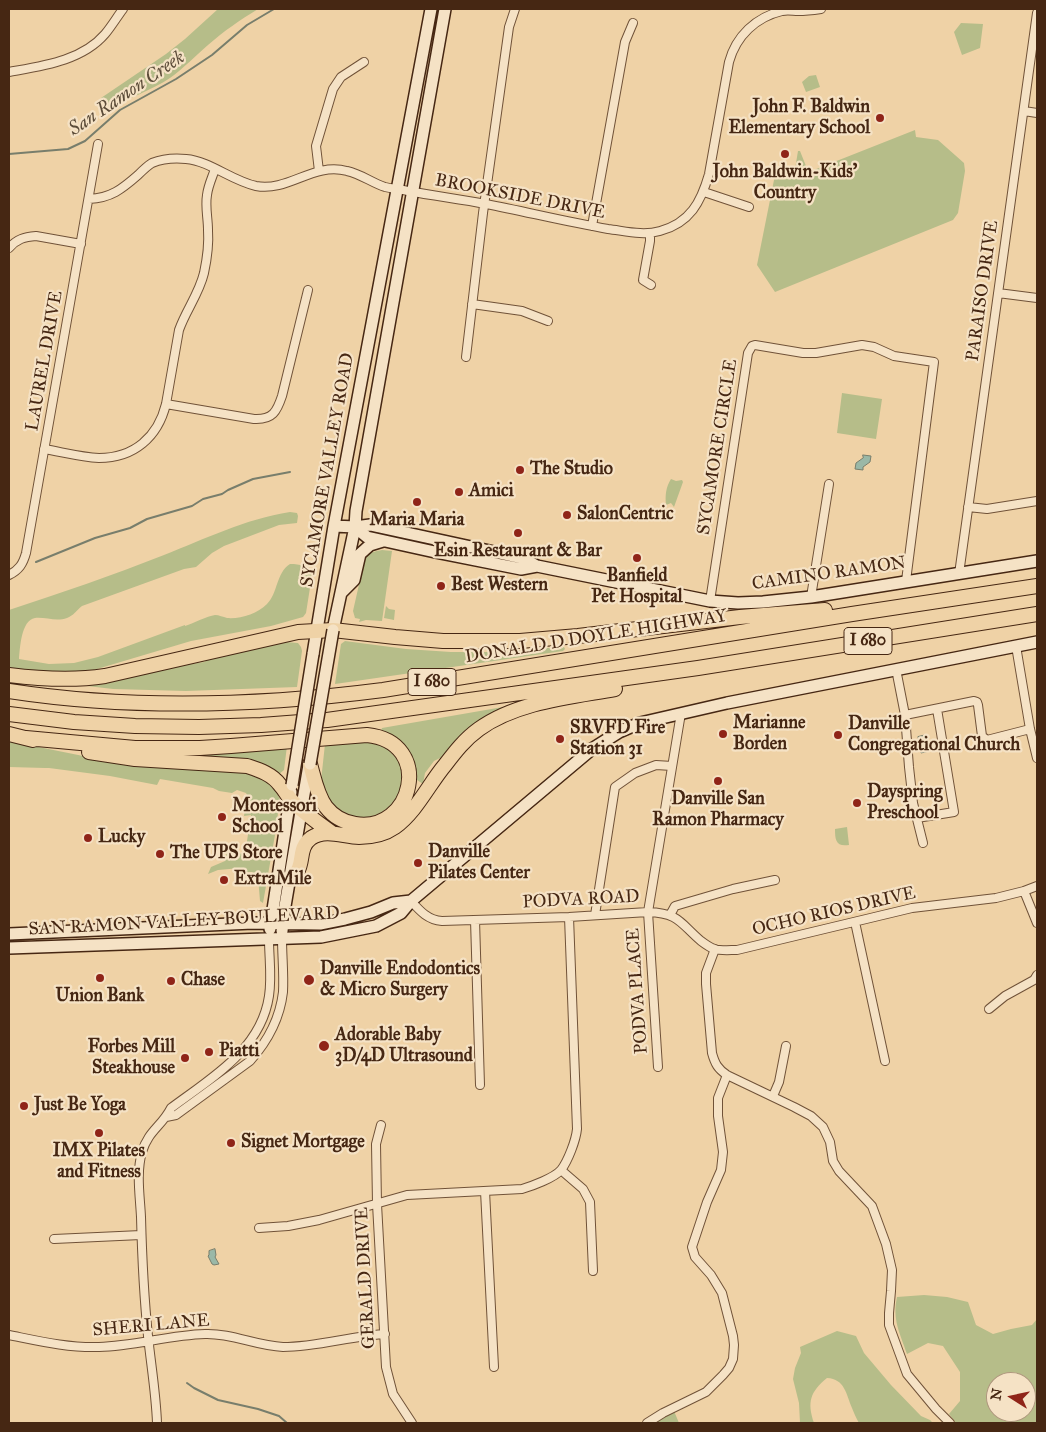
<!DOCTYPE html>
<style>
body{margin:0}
#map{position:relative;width:1046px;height:1432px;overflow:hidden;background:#efd2a6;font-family:"IM FELL Great Primer",serif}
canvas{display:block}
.frame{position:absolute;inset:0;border:10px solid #462713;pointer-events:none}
.north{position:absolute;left:986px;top:1372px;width:50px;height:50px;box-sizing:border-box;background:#f5e2c5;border:1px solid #af977e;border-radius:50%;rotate:280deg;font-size:14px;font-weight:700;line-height:20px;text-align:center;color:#462713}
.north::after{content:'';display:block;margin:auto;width:18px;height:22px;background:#8f2418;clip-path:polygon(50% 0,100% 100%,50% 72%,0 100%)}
</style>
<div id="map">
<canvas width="1046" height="1432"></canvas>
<div class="frame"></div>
<div class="north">N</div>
</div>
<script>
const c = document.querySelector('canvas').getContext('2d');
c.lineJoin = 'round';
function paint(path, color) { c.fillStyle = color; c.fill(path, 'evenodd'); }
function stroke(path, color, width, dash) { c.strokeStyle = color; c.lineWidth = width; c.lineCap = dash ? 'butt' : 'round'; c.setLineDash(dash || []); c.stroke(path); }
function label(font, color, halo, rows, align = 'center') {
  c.font = font + ' "IM FELL Great Primer",serif'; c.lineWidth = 4.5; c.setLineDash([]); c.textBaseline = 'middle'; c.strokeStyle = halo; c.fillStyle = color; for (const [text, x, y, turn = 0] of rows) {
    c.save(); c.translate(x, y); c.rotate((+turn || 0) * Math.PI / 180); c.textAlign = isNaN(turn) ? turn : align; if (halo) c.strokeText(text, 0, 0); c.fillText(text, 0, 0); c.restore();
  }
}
paint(new Path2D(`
 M218,9H258C240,20 224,31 208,45C195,56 184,68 170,78C152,90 126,100 107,107L101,98L166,54L185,39Z
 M961,23L983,24L980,48L962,55L954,32Z
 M816,75L820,87L806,92L802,82L809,76Z
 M915,130L916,137L938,140L964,163L965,171L958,213L953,220L775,292L757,265L775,175L791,179Z
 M798,151H800L808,171L794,175Z
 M842,393L882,399L876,439L837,433Z
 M671,479L676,481L682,480L683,482L674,507L671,503L666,505C665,495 666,487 671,479Z
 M290,512L297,513L298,516L297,523L279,525L224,546L212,553L196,567L184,569L82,606C77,610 73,616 67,618C56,622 46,617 35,618C21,620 20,649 19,659L49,664L74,663L98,657L185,625V626C194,623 207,616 215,615C219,615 223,617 227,618C241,619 257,614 267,604C278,593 276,573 290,564C301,564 306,566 312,575L306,613L303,617L271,626L191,641L87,672L54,673L9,670V610C61,593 113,575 164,555C205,539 245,519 290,512Z
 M382,550L392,551L382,621L366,620L359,622L360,619L355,618L353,611L365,558C369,552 376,551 382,550Z
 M386,606L389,609L395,610L394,620L384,618Z
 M345,641L406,649L451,652H500L559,647H564L565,649L563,651L335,684L341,644Z
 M286,642L298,643L301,647L302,651L297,687L186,691L113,689L87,686L89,684L184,665L204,662L211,658Z
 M503,707V709L444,756L434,761L425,773L423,784L414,778L394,740L381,731L382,728Z
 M360,740L377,742L394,753L402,769V785L396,799L392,805L379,814L366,818L351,817L338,810L328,800L321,781L325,744Z
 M9,741L93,758L229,769L262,776L277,791L276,792L280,799L275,835L263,903L260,901L258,877L252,872H241V868L218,870L208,874L211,867L225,861L227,852L245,854L251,815L244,816L247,795L246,793L237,790L232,793L219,791L213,788L160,779L157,785L110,776L49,768H45L9,767Z
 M287,746L284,770L278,775L272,769L264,765L154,754Z
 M847,827L849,845C836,847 835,840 835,829Z
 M924,1295L947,1297L968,1302L976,1325L993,1334L1011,1329L1032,1325L1037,1319V1423H956L949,1414L960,1401V1372L943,1346L928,1343L907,1354C900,1333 892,1320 897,1297ZM996,1382H1026V1412H996Z
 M837,1331L856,1336L864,1353L891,1385L921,1416L930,1420L933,1423H859C856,1418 854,1413 852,1408C846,1394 845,1379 827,1378C810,1392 807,1402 814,1423H800L799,1403L793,1379L795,1368L801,1353L800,1347Z
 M674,1411L679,1423H656Z`), '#b6bd89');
const water = new Path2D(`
 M863,455L871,456L870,462L863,467V470L855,469L856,463L863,458Z
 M926,735L929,751L921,753L918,737Z
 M215,1249L216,1255L215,1257L219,1264L214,1265L212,1264L208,1256L209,1255V1251Z`);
paint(water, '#9ab8a7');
stroke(water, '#787e6c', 1);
stroke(new Path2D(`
 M9,154L68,149L85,141L120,110L176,79L212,55L247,25L274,9
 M36,562L95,538L130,528L147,519L192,506L203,499L222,494L228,490L253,479L290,472
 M187,1383L194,1388L218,1400L258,1409L279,1416L287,1423`), '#787e6c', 2);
const street = new Path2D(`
 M9,72C42,66 82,61 105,34C111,27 117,17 123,9
 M1024,111L1037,113
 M319,171L316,146L333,89L341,77L364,62
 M704,192L749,207
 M89,199C111,198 122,189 138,175C142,171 147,166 152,163C162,159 176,158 186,159C210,161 232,181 256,186C289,192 313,162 347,171C361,174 372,183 385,187C393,189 400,189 408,191C434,196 460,199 486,204C527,212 567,222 608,229C625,231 643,236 660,231C690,223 701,202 709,174L729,62C736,36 756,17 782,11C788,10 793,11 798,11C806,11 814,10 821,9
 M592,226L625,42L633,23
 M650,233V241L643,280L651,285
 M9,248C17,239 24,237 36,236L81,244
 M998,293L1037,298
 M472,304L522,311L548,321
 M466,357L483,213L509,27L515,9
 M166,404L254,419C273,420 277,411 282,396L308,290
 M44,449C62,452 81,457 99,458C134,458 158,437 166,404L179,330C186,310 199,294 204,273C207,259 209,244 208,230C208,218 205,207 207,195C208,186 212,178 215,169
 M968,507L987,509L1037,501
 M959,574L1037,13
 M9,575C19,570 23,564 26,553L98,144
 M811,597L829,484
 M710,601L748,353L752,346L755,345L803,353H816L862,345L874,347L894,356L934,362L906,581
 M1016,646L1030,729L1037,758
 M896,669L905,715L909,767L913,803L923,843
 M905,715L974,701L977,702L978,705L982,736L987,740L1030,729
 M917,818L954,812L937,709
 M1024,891L1037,923
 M411,901C420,911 428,920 442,921L569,917L648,912L681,713
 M595,915L615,787L635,773L656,765L672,766
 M670,915L675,906L733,889L775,880
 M475,920L480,1085
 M855,922L885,1061
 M715,949L706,973V984L712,1053C715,1064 718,1069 727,1075L794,1107L811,1116L823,1127L830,1142L833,1161L839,1171L872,1206L886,1244L892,1270L891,1291L889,1313V1325L907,1374L936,1409L950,1423
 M989,1009L1005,996L1034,980L1037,975
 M658,1067L648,912C679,913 680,923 701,941C705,944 709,947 714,949C721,951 730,950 737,950L912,908L996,898L1024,891L1037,886
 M773,1096L779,1082L786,1046
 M166,1117L176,1115L250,1061C267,1042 280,1018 283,992C284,974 282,956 282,938
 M381,1125L376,1144L377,1204L386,1367L393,1394L412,1423
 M561,1170L583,1189L590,1202L593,1271
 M485,1191L494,1367
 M259,1228L288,1226L319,1220L407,1195L522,1189C532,1186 554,1178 561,1170C568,1161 576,1140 577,1129L569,917
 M54,1239L141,1235
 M9,1335C39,1341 68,1348 99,1347C135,1346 169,1335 205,1334C232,1333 256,1346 283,1347C318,1347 350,1336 385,1334
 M157,1423C156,1394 151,1365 148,1336C144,1297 142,1256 141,1217C140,1196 136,1173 142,1152C148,1131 162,1126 171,1108C211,1078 261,1050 269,996C272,977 269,958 269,939
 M647,1423L663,1413L706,1392L723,1375L729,1368L733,1359L734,1345L733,1336L722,1293L711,1275L695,1257L692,1247L707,1202L721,1170L723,1152L718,1116V1098L727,1075`);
const secondary = new Path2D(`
 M334,526L355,527L370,525L522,558L537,566L710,601L738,603L763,602L811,597L1037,561
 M355,527L367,537L435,552L521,569L537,566
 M342,592L354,580L360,554L370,545L383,541
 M333,630L355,527L356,511L445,9
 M313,654L334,526L431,9
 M270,929L291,792
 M282,931L285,906L309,765
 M9,934L253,923L320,924L345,919L371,912L393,903L411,901
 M9,948L321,937L376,926L401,913L411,901L592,749L619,732L640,723L727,703L1037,642`);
const highway = new Path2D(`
 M9,675C41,679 73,681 105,676L298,632L333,630L395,637L443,641H520L578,636L740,617L825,610
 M9,691C133,710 259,706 383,690L852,614L1037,586
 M9,714L74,722L135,726L199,727L261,725L327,720L698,668L1037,614
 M9,734L33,740
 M26,738L135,748H200L231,746L367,735C435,742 413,834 355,824C343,822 333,816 326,807C317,795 314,778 310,764
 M89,752L135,759L247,766C259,770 272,774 280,785C285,790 287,796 292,801C304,813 318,823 332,833
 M289,880C291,878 295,875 297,872C304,861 298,848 311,838C326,828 344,837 359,837C372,837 385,834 395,827C416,812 429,784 445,765C455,752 465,739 479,729C516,702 570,697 615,689`);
stroke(street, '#705238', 10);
stroke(secondary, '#462713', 14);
stroke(highway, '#462713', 16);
stroke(street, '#f5e2c5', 8);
stroke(secondary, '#f5e2c5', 11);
stroke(highway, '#efd2a6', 14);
const secondaryBridge = new Path2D(`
 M310,764L333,630
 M292,785L313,654`);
stroke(secondaryBridge, '#462713', 14, []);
stroke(secondaryBridge, '#f5e2c5', 11);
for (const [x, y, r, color] of [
 [880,118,5,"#8f2418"],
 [785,154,5,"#8f2418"],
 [520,470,5,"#8f2418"],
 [459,492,5,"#8f2418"],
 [417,502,5,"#8f2418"],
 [567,515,5,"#8f2418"],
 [518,533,5,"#8f2418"],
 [637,558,5,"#8f2418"],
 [441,586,5,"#8f2418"],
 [723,734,5,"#8f2418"],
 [838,735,5,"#8f2418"],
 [560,739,5,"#8f2418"],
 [718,781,5,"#8f2418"],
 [857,803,5,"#8f2418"],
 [222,817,5,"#8f2418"],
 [88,838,5,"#8f2418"],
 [160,854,5,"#8f2418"],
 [418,863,5,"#8f2418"],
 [224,880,5,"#8f2418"],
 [100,978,5,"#8f2418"],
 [309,980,6,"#8f2418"],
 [171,981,5,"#8f2418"],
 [324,1046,6,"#8f2418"],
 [209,1052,5,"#8f2418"],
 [185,1058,5,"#8f2418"],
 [24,1106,5,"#8f2418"],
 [99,1133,5,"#8f2418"],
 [231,1143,5,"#8f2418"]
]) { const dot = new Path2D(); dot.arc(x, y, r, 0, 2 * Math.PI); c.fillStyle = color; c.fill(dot); stroke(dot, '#f5e2c5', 2); }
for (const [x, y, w] of [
 [868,641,48],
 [432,682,48]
]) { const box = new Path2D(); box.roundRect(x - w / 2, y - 13.5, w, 27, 4); c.fillStyle = '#f5e2c5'; c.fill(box); stroke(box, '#462713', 1); }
label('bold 16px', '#462713', null, [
 ["I 680",868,641],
 ["I 680",432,682]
]);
label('bold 18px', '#462713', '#f5e2c5', [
 ["John F. Baldwin",870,108,"right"],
 ["Elementary School",870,129,"right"],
 ["John Baldwin-Kids'",785,173,"center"],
 ["Country",785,194,"center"],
 ["The Studio",530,470],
 ["Amici",469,492],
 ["SalonCentric",577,515],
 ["Maria Maria",417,521,"center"],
 ["Esin Restaurant & Bar",518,552,"center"],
 ["Banfield",637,577,"center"],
 ["Pet Hospital",637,598,"center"],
 ["Best Western",451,586],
 ["Marianne",733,724],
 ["Borden",733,745],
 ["Danville",848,725],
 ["Congregational Church",848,746],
 ["SRVFD Fire",570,729],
 ["Station 31",570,750],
 ["Dayspring",867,793],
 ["Preschool",867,814],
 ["Danville San",718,800,"center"],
 ["Ramon Pharmacy",718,821,"center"],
 ["Montessori",232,807],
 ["School",232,828],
 ["Lucky",98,838],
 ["Danville",428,853],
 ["Pilates Center",428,874],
 ["The UPS Store",170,854],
 ["ExtraMile",234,880],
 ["Danville Endodontics",320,970],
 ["& Micro Surgery",320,991],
 ["Chase",181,981],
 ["Union Bank",100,997,"center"],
 ["Adorable Baby",335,1036],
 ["3D/4D Ultrasound",335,1057],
 ["Forbes Mill",175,1048,"right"],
 ["Steakhouse",175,1069,"right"],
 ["Piatti",219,1052],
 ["Just Be Yoga",34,1106],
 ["Signet Mortgage",241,1143],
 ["IMX Pilates",99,1152,"center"],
 ["and Fitness",99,1173,"center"]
], 'left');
label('18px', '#462713', '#f5e2c5', [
 ["BROOKSIDE DRIVE",520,197,11],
 ["PARAISO DRIVE",983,291,-82],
 ["LAUREL DRIVE",45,361,-80],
 ["SYCAMORE CIRCLE",718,447,-81],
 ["SYCAMORE VALLEY ROAD",328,470,-80],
 ["CAMINO RAMON",829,574,-8],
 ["DONALD D DOYLE HIGHWAY",596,637,-9],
 ["PODVA ROAD",581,900,-3],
 ["OCHO RIOS DRIVE",834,912,-13],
 ["SAN RAMON VALLEY BOULEVARD",184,922,-3],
 ["PODVA PLACE",638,991,-94],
 ["GERALD DRIVE",366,1278,-93],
 ["SHERI LANE",151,1326,-5]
]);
label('italic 19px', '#5b4b38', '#f5e2c5', [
 ["San Ramon Creek",127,94,-34]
]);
</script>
